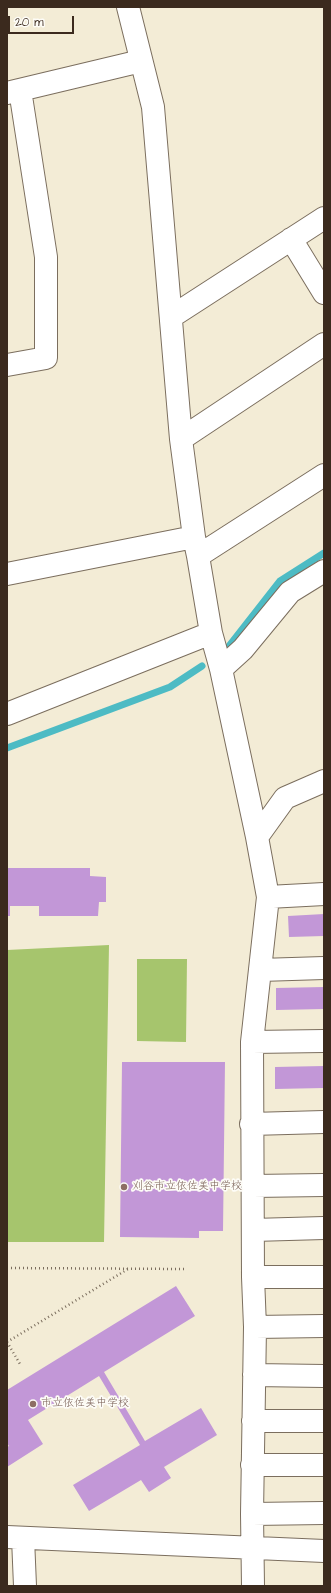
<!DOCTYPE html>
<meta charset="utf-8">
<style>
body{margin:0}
#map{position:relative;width:331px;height:1593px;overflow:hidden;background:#f3ecd6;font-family:"Architects Daughter",sans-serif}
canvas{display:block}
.frame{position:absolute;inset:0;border:8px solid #3b2a1e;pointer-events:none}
.scale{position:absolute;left:8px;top:16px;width:66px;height:18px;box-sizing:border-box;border:2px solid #3b2a1e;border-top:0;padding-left:5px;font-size:12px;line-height:14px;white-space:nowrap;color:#3b2a1e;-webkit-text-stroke:3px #fdfcf7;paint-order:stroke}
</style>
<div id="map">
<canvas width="331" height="1593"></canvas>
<div class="frame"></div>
<div class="scale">20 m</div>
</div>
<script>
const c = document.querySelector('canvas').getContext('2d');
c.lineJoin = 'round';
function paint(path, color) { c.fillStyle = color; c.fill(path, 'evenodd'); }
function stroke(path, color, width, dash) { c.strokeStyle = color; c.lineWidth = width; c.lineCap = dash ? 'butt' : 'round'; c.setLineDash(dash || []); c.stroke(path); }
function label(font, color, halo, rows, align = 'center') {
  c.font = font + ' "Architects Daughter","Klee One",sans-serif'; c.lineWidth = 3.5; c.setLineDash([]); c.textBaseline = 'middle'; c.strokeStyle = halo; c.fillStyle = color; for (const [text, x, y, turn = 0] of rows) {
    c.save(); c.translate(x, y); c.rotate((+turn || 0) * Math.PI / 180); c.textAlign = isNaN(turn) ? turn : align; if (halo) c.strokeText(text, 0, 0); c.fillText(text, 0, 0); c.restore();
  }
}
paint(new Path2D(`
 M109,945L104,1242H7V950Z
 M137,959H187L186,1042L137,1041Z`), '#a6c56d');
stroke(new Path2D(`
 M226,650L280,581L324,553
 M7,748L170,687L202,666`), '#4dbbc4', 7);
paint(new Path2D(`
 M7,868H90V876L106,877V902H99L98,916H39V906H10V916H7Z
 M324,914V936L289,937L288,916Z
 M324,987V1009L276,1010V988Z
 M122,1062H225L223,1231H199V1238L120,1237Z
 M324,1066V1088L275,1089V1067Z
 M176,1286L195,1316L104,1372L145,1441L201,1408L217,1435L164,1467L171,1478L149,1492L141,1480L89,1511L73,1485L140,1445L99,1376L28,1420L43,1444L7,1467V1447L9,1446L7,1443V1390Z`), '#c297d7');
const minor = new Path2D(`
 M128,7L153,107L181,439L194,537L198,556L211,633L221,669L257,837L268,897L252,1042L253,1277L255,1327L252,1514L253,1586
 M7,93L141,61
 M291,239L324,293
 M171,317L324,218
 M7,365L46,358V257L20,90
 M181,439L324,344
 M198,556L324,475
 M7,574L194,537
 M221,669L243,649L290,592L324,571
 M7,714L211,633
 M257,837L285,798L324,781
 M268,897L324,894
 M260,970L324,968
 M252,1042L324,1041
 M251,1124L324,1122
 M253,1186L324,1185
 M253,1230L324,1228
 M253,1277H324
 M255,1327L324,1326
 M254,1375L324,1376
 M253,1421H324
 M252,1465H324
 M252,1514L324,1513
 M7,1537L324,1551
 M23,1538L25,1586`);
stroke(minor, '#7b6e5e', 24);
stroke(new Path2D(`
 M7,1268L185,1269
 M7,1342L128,1269
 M7,1342L20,1364`), '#7b6e5e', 2.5, [1, 3]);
stroke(minor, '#fff', 22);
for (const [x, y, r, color] of [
 [124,1187,4,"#8d6e63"],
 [33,1404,4,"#8d6e63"]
]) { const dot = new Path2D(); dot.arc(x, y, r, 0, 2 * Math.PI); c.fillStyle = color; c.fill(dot); stroke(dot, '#fdfcf7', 1.5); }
label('11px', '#785e54', '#fdfcf7', [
 ["刈谷市立依佐美中学校",132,1187],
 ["市立依佐美中学校",41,1404]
], 'left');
</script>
